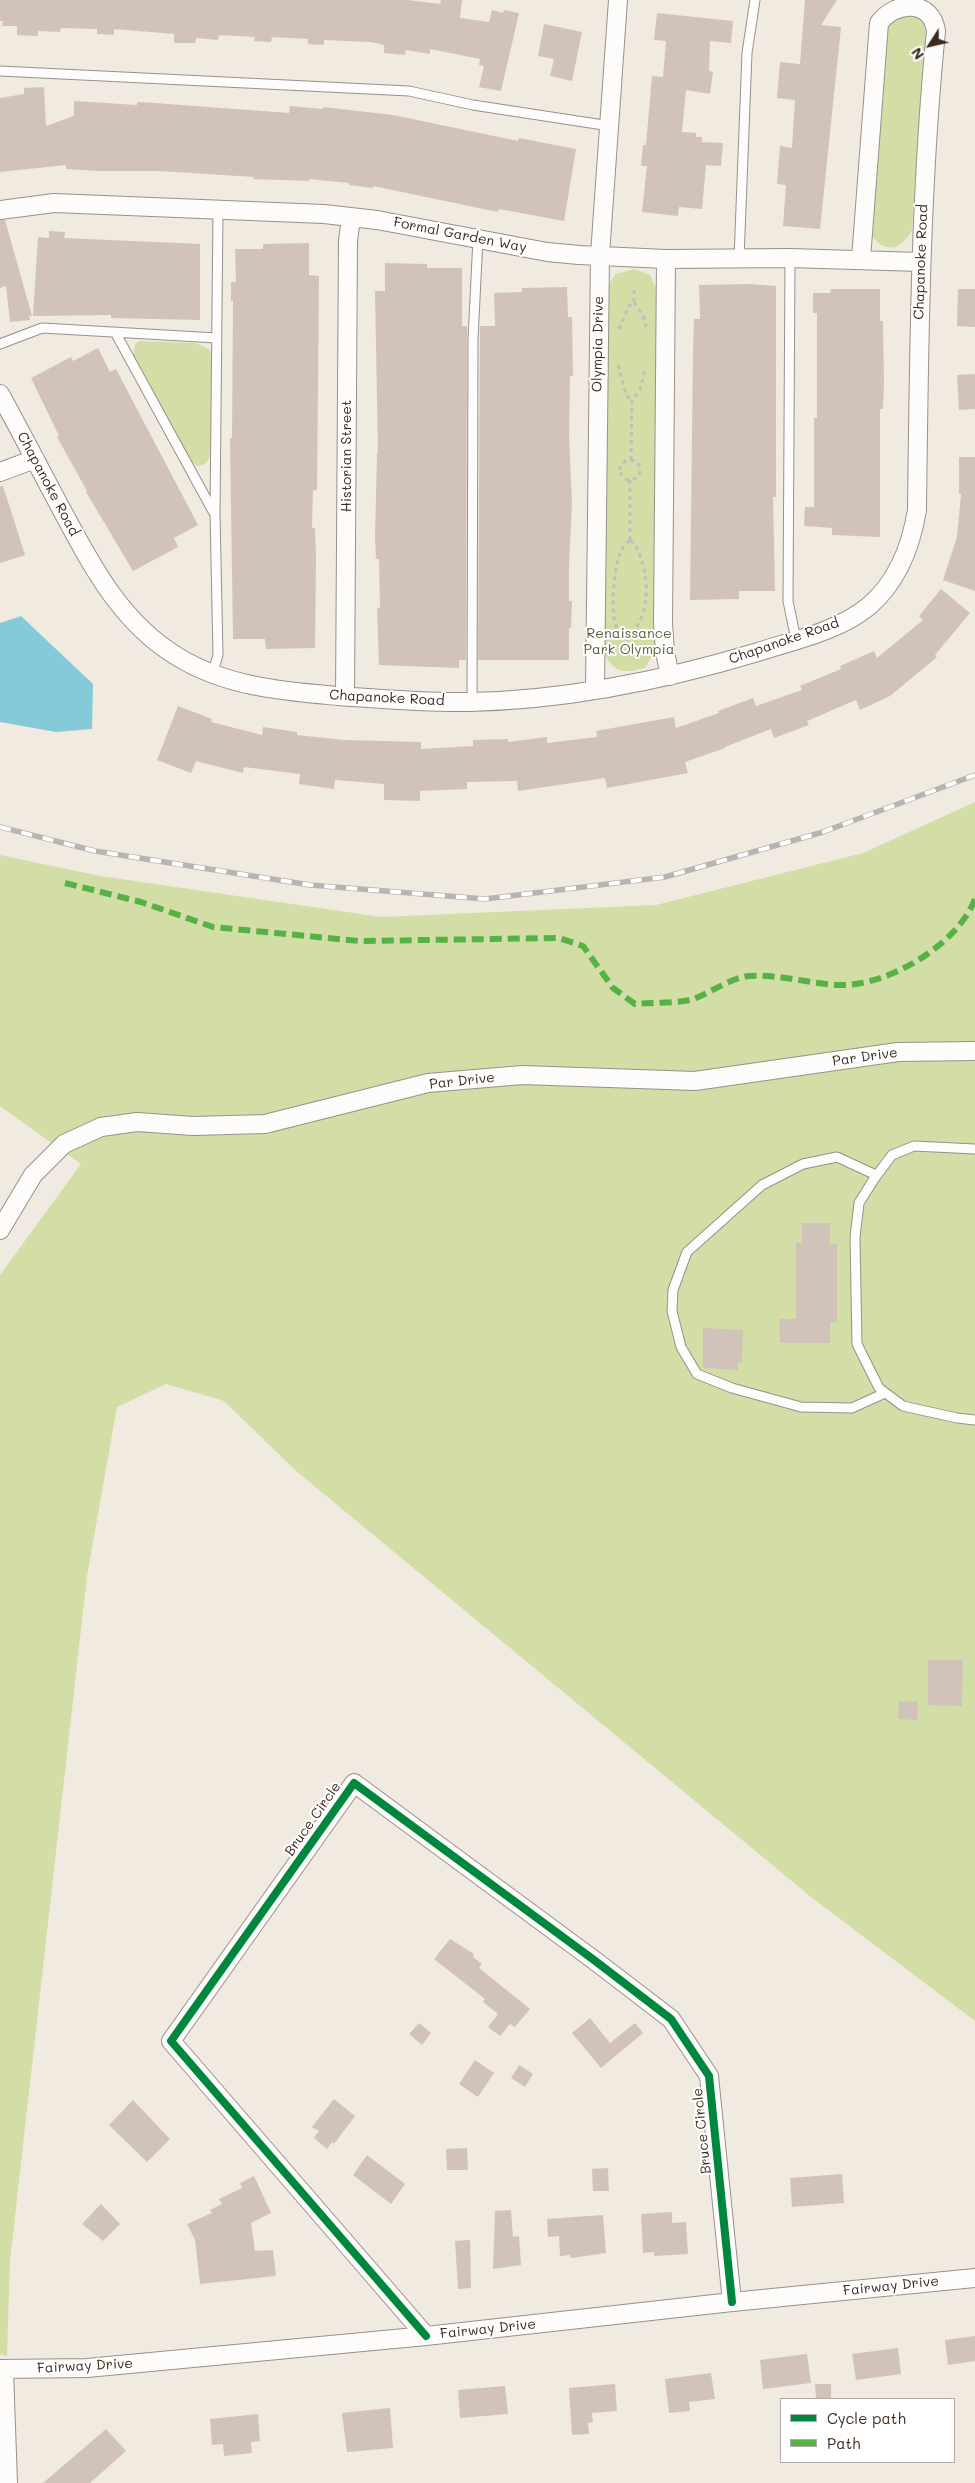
<!DOCTYPE html>
<style>
body{margin:0}
#map{position:relative;width:975px;height:2483px;overflow:hidden;background:#f1eae0;font-family:Mali,sans-serif}
canvas{display:block}
.legend{position:absolute;left:780px;top:2398px;width:175px;height:65px;box-sizing:border-box;background:#fff;border:1px solid #b1aaa5;margin:0;padding:6px 9px;list-style:none;font-size:15px;color:#3b2a1e}
.legend li{display:flex;align-items:center;gap:10px;height:25px}
.legend b{width:25px;border:1px solid #b1aaa5}
.north{position:absolute;left:905px;top:20px;width:50px;height:50px;-webkit-text-stroke:4px #fff;paint-order:stroke;rotate:235deg;font-size:14px;font-weight:700;line-height:20px;text-align:center;color:#3b2a1e}
.north::after{content:'';display:block;margin:auto;width:18px;height:22px;background:#3b2a1e;clip-path:polygon(50% 0,100% 100%,50% 72%,0 100%)}
</style>
<div id="map">
<canvas width="975" height="2483"></canvas>
<ul class="legend">
<li><b style="height:6px;background:#00873e"></b>Cycle path</li>
<li><b style="height:6px;background:#57b245"></b>Path</li>
</ul>
<div class="north">N</div>
</div>
<script>
const c = document.querySelector('canvas').getContext('2d');
c.lineJoin = 'round';
function paint(path, color) { c.fillStyle = color; c.fill(path, 'evenodd'); }
function stroke(path, color, width, dash) { c.strokeStyle = color; c.lineWidth = width; c.lineCap = dash ? 'butt' : 'round'; c.setLineDash(dash || []); c.stroke(path); }
function label(font, color, halo, rows, align = 'center') {
  c.font = font + ' Mali,sans-serif'; c.lineWidth = 4; c.setLineDash([]); c.textBaseline = 'middle'; c.strokeStyle = halo; c.fillStyle = color; for (const [text, x, y, turn = 0] of rows) {
    c.save(); c.translate(x, y); c.rotate((+turn || 0) * Math.PI / 180); c.textAlign = isNaN(turn) ? turn : align; if (halo) c.strokeText(text, 0, 0); c.fillText(text, 0, 0); c.restore();
  }
}
paint(new Path2D(`
 M906,10L924,20L926,29L912,230C902,251 882,255 870,232L885,26Z
 M634,269L650,275L658,292L655,652L645,668C622,674 613,673 603,650L607,286L616,274Z
 M139,341L196,343L209,349L211,354V454C208,462 206,465 197,466L188,459L133,356L135,344Z
 M975,802V2021L811,1897L295,1470L224,1401L166,1384L117,1407L87,1576L10,2261L7,2356L0,2354V1275L81,1164L0,1106V855L100,876L381,917L656,905L863,853Z`), '#d3dda6');
paint(new Path2D(`
 M21,616L93,684L92,729L56,732L0,722V623Z`), '#84cad8');
paint(new Path2D(`
 M0,0H408L440,4L441,0H462L460,18L489,22L492,10L503,13L504,10L519,13L501,91L479,87L484,66L479,65L480,59L430,49V54L406,50L405,55L384,53V45L370,42L324,40V45L308,44V39L272,37L271,42L254,41L255,37L219,35L218,40L196,38L195,43H174V34L114,29V35L97,34V29L61,28L60,32L38,31V36L17,35V26H2L3,21H0Z
 M805,0H837L821,25L841,27L820,229L783,226L786,185L777,184L780,146L792,148L795,100L777,98L780,62L800,64Z
 M657,13L733,21L731,43L710,41L709,71L713,72L710,94L686,90L682,132L696,133V137H702V142L723,143L721,166L706,165L702,209L679,207L678,216L642,212L647,166H641L643,145H646L652,76L663,77L666,41L654,40Z
 M544,24L582,32L572,81L550,76L554,59L538,56Z
 M44,87L46,126L74,116V101L137,105V102L155,103L289,113L290,106L323,109V107L393,115L518,141L519,138L576,149L564,221L499,209L498,212L373,186V188L349,185V183L309,179V181L253,179L254,177L160,171H97L66,169V165L0,172V98L24,94V88Z
 M0,220H5L32,316H29L30,320L10,322L6,286L0,288Z
 M49,231L65,232L64,238L200,244V320L111,318V315L33,316L38,237L49,238Z
 M309,243V275L319,276L317,490H313L312,528H315L316,558L315,648L266,649L265,639H233L230,438H232L233,301H231V282H236L235,249H263V244Z
 M385,263L427,264V268H462V326H467L466,660H459V668L379,665L377,608H380L379,559H376L375,538L377,453H378L375,291H385Z
 M749,284L776,286V497H773L775,591H739V599L690,600L693,352L694,319H700L699,285Z
 M567,287L568,317H572L573,376H570L569,436L572,503L569,566V601H572L571,628H569V660H478L480,326H495L494,293L522,292V288Z
 M831,289H880V321H883L884,384L883,409H880V537L832,535V528L804,526L805,507H814V418H817V313H813V293H830Z
 M958,289H975V327L957,326Z
 M98,348L110,372L116,369L198,525L174,538L178,547L133,571L86,492L87,491L57,437L59,436L31,378L71,357L73,361Z
 M975,374V409L959,410L957,375Z
 M959,457H975V591L943,580L957,537L961,494H959Z
 M0,486H3L25,555L0,563Z
 M941,589L970,613L935,655L937,657L890,696L860,710L856,700L807,721L809,725L774,738L771,729L725,747V748L685,762L688,773L607,788L605,778L518,791L517,781L467,782V789L420,791V801L384,800V784L335,780L334,789L299,784L300,774L244,767L243,773L196,761L191,773L157,760L178,706L212,719L211,722L262,735L263,727L297,732V735L344,740L421,742V749L473,746V740L508,739V742L547,737V743L597,737L596,731L674,717L676,728L719,713L718,711L753,698L756,706L802,690L800,686L841,669L840,666L874,651L877,658L923,620L919,616Z
 M802,1223H830V1244H837V1322H830V1343H780L779,1319H796V1243H802Z
 M703,1328L743,1330L742,1363H738V1370L703,1368Z
 M928,1660H963L962,1706L928,1705Z
 M899,1701L918,1702L917,1720L898,1719Z
 M450,1939L474,1954L473,1957L482,1964L479,1968L530,2009L515,2027L510,2024L500,2036L488,2027L498,2014L483,2002L485,1999L434,1959Z
 M590,2018L610,2043L635,2023L643,2033L601,2068L572,2033Z
 M419,2023L431,2033L422,2045L409,2034Z
 M475,2060L494,2073L478,2097L459,2084Z
 M519,2065L533,2074L525,2087L511,2078Z
 M334,2099L355,2116L334,2144L332,2142L327,2149L314,2138L319,2131L312,2127Z
 M133,2100L170,2139L147,2162L109,2125Z
 M467,2148L468,2170H447L446,2149Z
 M367,2155L405,2184L391,2204L353,2175Z
 M608,2168L609,2191H593L592,2169Z
 M842,2174L844,2203L792,2207L790,2178Z
 M254,2176L271,2213L251,2223L255,2251L273,2250L276,2276L200,2284L195,2240L187,2224L212,2213L210,2210L222,2204L219,2199L242,2188L240,2183Z
 M101,2204L120,2224L103,2241L82,2224Z
 M511,2210L513,2237L519,2236L521,2265L493,2269L495,2211Z
 M672,2212V2223L686,2222L688,2254L654,2256V2252L643,2253L641,2214Z
 M603,2215L606,2253L571,2258L570,2255L560,2256L559,2236L548,2237L547,2219Z
 M470,2240L471,2288L458,2289L455,2241Z
 M975,2336V2361L948,2365L945,2340Z
 M898,2348L901,2374L856,2380L852,2354Z
 M807,2354L811,2383L763,2389L760,2360Z
 M711,2373L715,2399L689,2402L690,2411L669,2413L665,2379Z
 M615,2384L617,2411L592,2413L593,2422L588,2423L589,2434L572,2435L569,2388Z
 M815,2384H831V2399H816Z
 M505,2386L508,2414L460,2418L458,2390Z
 M390,2408L393,2448L347,2452L342,2413Z
 M258,2414L260,2441L251,2442L252,2453L224,2456L223,2444L212,2445L210,2419Z
 M106,2429L126,2451L90,2483H43Z`), '#d1c3ba');
const lane = new Path2D(`
 M0,71L409,91L473,105L610,126
 M790,258L788,601L796,640
 M739,259L747,53L755,0
 M115,332L214,513
 M0,344L42,328L217,338
 M212,675L218,655L215,513L218,210
 M472,702L473,339L478,238
 M975,1149L914,1146L892,1155L874,1179L859,1203L855,1237L857,1344L879,1388L903,1406L957,1418L975,1420
 M876,1175L837,1157L803,1164L762,1185L687,1252L673,1290L672,1311L681,1347L697,1374L732,1388L801,1407L852,1408L885,1393`);
const street = new Path2D(`
 M0,210L54,203L324,214L377,220L547,252L579,255L666,259L790,258L920,262
 M666,259L663,623L665,652L670,676
 M0,394C22,434 43,475 65,516C94,570 123,624 178,657C227,687 283,691 338,696C382,699 426,703 470,702C567,700 665,680 758,652C795,640 839,631 869,606C898,581 911,547 917,510C919,350 920,191 936,31C932,0 896,0 879,23L861,259
 M0,472L35,459
 M595,689L600,255L618,0
 M345,696L348,241L351,217
 M0,1230L33,1175L64,1144L101,1127L137,1122L193,1126L265,1124L428,1083L522,1075L695,1081L898,1052L975,1051
 M426,2336L171,2041L354,1783L594,1960L671,2019L709,2076L732,2302
 M0,2369L87,2368L426,2336L732,2302L975,2278
 M4,2370L8,2483`);
stroke(lane, '#97918a', 11);
stroke(street, '#97918a', 20);
stroke(new Path2D(`
 M634,302V289
 M619,329L629,306L634,302L643,315L646,327
 M618,365L626,395L632,401
 M631,460L632,401L640,390L645,370
 M620 470a10 10 0 1 1 20 0a10 10 0 1 1-20 0Z
 M630,480V541
 M630,541L634,543C650,568 653,618 627,637C621,634 617,630 615,623C611,608 613,546 630,541Z
 M627,637L628,651`), '#c1bebb', 3, [4, 4]);
stroke(lane, '#fdfcfa', 9);
stroke(street, '#fdfcfa', 18);
const rail = new Path2D(`
 M0,827L95,851L310,885L485,899L665,877L823,832L975,775`);
stroke(rail, '#b7b4b1', 5.5);
stroke(rail, '#fff', 4, [11]);
stroke(new Path2D(`
 M65,883L141,902L213,927L359,941L559,938L583,946L613,988L635,1004C652,1002 682,1004 696,998C713,991 731,978 749,976C780,974 810,984 840,985C889,986 958,944 975,899`), '#57b245', 6, [12, 6]);
stroke(new Path2D(`
 M426,2336L171,2041L354,1783L594,1960L671,2019L709,2076L732,2302`), '#00873e', 8);
label('14px', '#3b2a1e', '#fff', [
 ["Formal Garden Way",460,235,11],
 ["Chapanoke Road",921,262,-88],
 ["Olympia Drive",598,344,-89],
 ["Historian Street",347,456,-90],
 ["Chapanoke Road",48,484,62],
 ["Chapanoke Road",784,641,-19],
 ["Chapanoke Road",387,698,3],
 ["Par Drive",865,1057,-8],
 ["Par Drive",462,1081,-6],
 ["Bruce Circle",313,1819,-55],
 ["Bruce Circle",702,2131,-96],
 ["Fairway Drive",891,2286,-6],
 ["Fairway Drive",488,2329,-6],
 ["Fairway Drive",85,2366,-3]
]);
label('14px', '#615c38', '#fff', [
 ["Renaissance",629,634],
 ["Park Olympia",629,650]
]);
</script>
